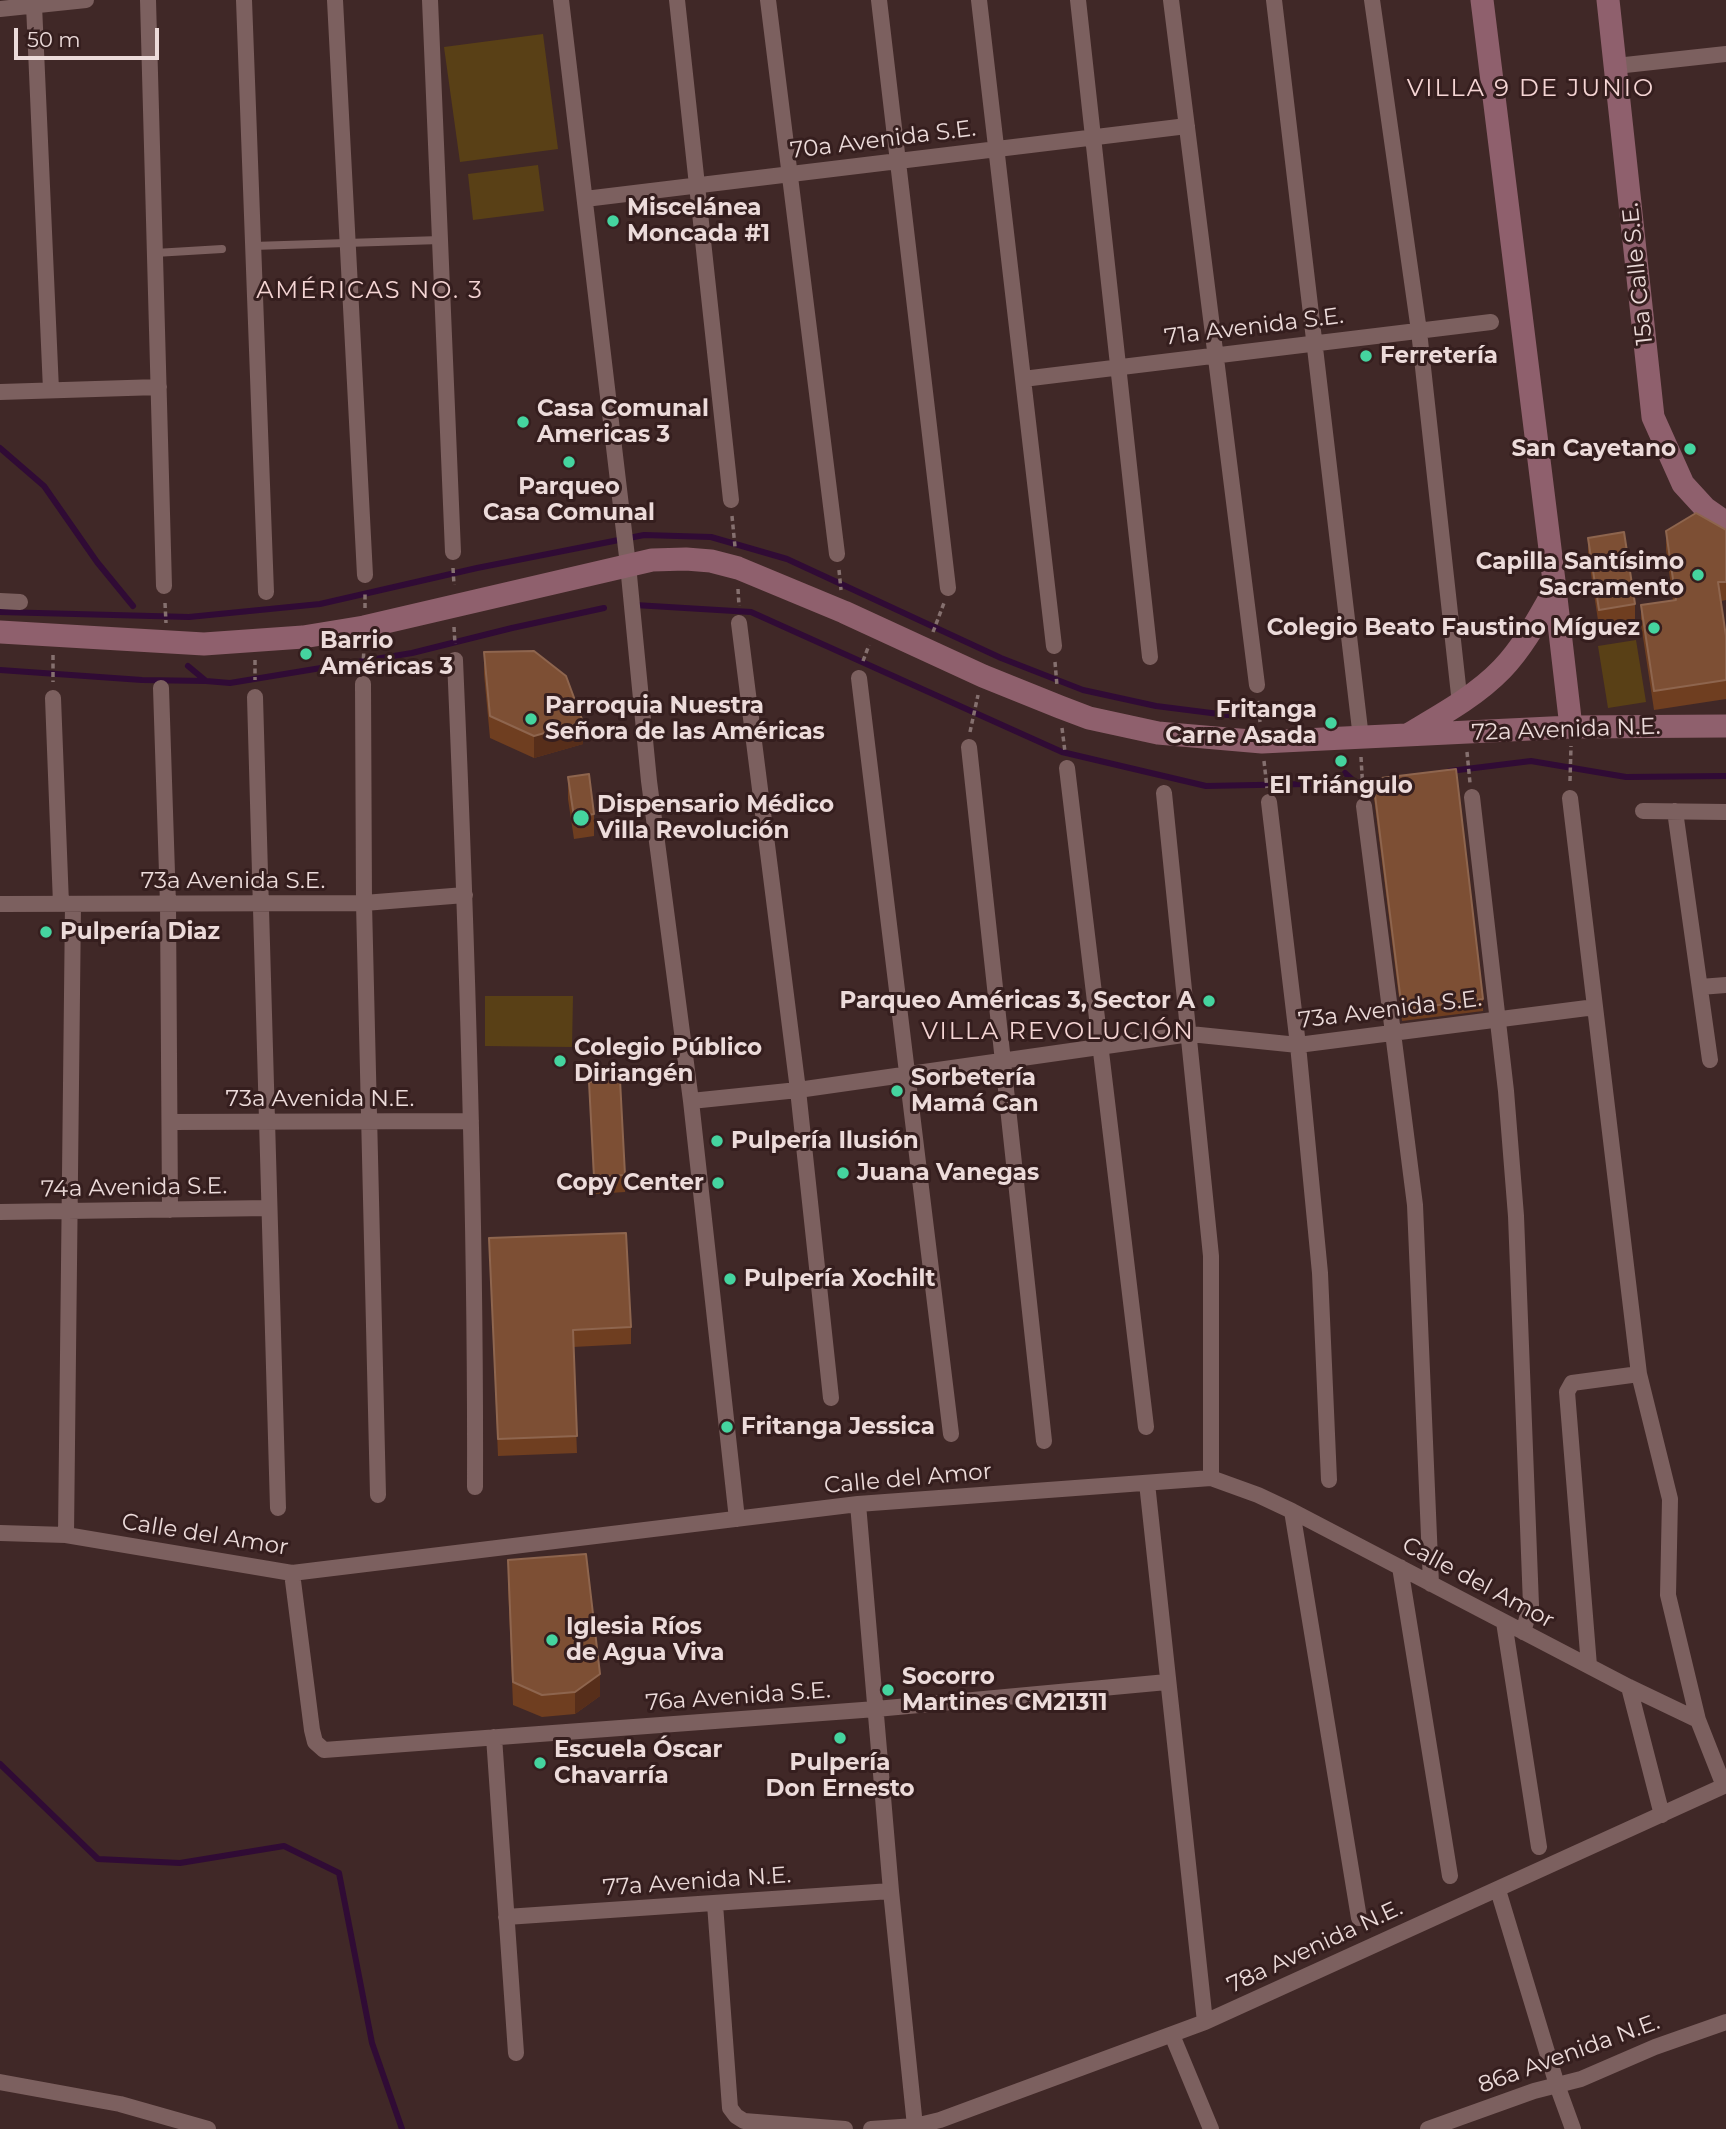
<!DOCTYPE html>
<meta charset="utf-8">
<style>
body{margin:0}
#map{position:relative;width:1726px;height:2129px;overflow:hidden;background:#402827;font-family:Montserrat,sans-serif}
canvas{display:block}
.scale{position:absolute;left:14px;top:28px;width:145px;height:32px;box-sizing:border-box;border:4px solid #ecdbda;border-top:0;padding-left:9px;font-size:21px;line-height:24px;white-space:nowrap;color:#ecdbda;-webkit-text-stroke:5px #351e1e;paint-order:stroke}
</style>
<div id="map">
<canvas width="1726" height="2129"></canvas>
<div class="scale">50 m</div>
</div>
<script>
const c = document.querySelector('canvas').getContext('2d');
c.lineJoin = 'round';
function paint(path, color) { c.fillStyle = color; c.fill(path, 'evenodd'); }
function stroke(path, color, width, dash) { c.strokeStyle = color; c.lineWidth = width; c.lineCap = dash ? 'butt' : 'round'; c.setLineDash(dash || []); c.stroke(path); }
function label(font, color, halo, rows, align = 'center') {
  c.font = font + ' Montserrat,sans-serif'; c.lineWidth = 6; c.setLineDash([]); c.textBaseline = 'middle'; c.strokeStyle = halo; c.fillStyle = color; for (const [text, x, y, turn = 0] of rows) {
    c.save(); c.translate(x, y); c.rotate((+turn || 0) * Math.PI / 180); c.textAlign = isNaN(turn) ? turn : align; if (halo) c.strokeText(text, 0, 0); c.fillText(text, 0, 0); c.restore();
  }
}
paint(new Path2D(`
 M543,34L558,149L460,162L444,47Z
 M538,165L544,211L473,220L468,174Z
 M1636,640L1646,702L1608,708L1598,646Z
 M485,996H573L572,1047L485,1046Z`), '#594016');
stroke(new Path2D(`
 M0,448L44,486L97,562L133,606
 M635,605L751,612L1062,752L1206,786L1356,783L1380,780
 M0,612L189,617L320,604L477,568L644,535L711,537L787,559L1001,658L1083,690L1156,706L1227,715H1283
 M188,666L206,681L230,683L412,653L512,628L604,608
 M0,670L142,680L206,681
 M1450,771L1531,761L1626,777L1726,776
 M1345,773L1356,783
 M0,1764L98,1859L180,1863L284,1846L339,1873L372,2043L402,2129`), '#300b35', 6);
stroke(new Path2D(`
 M732,516L735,547
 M453,568L454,585
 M839,570L841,590
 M738,589L739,606
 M165,603L166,623
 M365,608V591
 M454,627L455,644
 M933,632L944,603
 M53,655V682
 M255,660V680
 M863,661L869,645
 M1055,662L1057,686
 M363,667L364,647
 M1258,701L1260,722
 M1062,728L1065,752
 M970,732L978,695
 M1467,752L1470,783
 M1361,757L1363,792
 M1264,761L1267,788
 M1570,781L1571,746`), '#85706f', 3.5, [5, 3.5]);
stroke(new Path2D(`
 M253,246L440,240
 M155,253L222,249`), '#7c605f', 8);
stroke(new Path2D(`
 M148,0L164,586
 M244,0L266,592
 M335,0L365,575
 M430,0L453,552
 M561,0L628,565L649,781L691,1101L737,1519
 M677,0L731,500
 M768,0L837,554
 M879,0L948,588
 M979,0L1054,646
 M1078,0L1150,657
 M1171,0L1257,685
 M1274,0L1361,738
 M1372,0L1419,331L1460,704
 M34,5L51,390
 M0,9L86,0
 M1616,66L1726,54
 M585,199L1187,126
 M1023,379L1491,322
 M0,392L159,387
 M0,601L20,602
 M739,623L798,1090L831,1398
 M455,660C467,936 476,1211 475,1487
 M859,678L951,1434
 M363,684L364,903L378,1495
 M161,688L168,904L170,1210
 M255,697L278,1508
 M53,698L61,904
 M969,747L1044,1441
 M1067,768L1146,1427
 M1164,793L1211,1256V1478
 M1472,797L1506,1091L1516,1216L1531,1605L1523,1632
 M1570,798L1639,1374L1670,1499L1668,1595L1698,1720
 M1269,802L1298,1045L1320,1273L1329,1480
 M1364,806L1415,1205L1431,1584
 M1643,811L1726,812
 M1675,811L1710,1060
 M0,904L364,903L465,895
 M1700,987L1726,985
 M691,1101L798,1090L1190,1034L1298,1045L1595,1007
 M170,1122L471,1121
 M0,1212L269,1208
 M1147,1483L1205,2022
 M858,1504L891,1891L915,2126
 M1292,1511L1359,1918
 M0,1533L66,1535L292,1573L858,1504L1211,1478L1258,1495L1292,1511L1629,1687L1698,1720L1724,1786
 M66,1535L73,904
 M1400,1567L1450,1876
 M292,1573L312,1730L315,1742L324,1750L876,1709L1167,1682
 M1504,1622L1539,1847
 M1589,1666L1567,1392L1572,1383L1639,1374
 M1629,1687L1662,1815
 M494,1737L516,2053
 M1498,1890L1557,2085L1573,2129
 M715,1904L730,2108L736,2116L744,2121L845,2129
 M506,1917L891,1891
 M1172,2035L1211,2129
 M0,2082L120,2104L208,2129
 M871,2129L915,2126L940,2120L1205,2022L1726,1785
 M1428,2129L1534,2091L1581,2079L1655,2047L1726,2022`), '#7c605f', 16);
stroke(new Path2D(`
 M1608,0L1653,417L1683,484L1705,508L1726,523
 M1555,589L1571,727
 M0,632L204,644L303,637L364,627L652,560L686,559L711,561L738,568L844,612L983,676L1060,707L1089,718L1158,733L1262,742L1571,727L1726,726
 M1409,734C1441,715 1476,696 1502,669C1524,646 1539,617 1555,589L1482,0`), '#8f606d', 23);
paint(new Path2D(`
 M1726,530V600L1721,601L1726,636V699L1654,710L1641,624V605L1673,600L1666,550V531Z
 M1588,538L1635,604V621L1599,627L1588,554Z
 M484,652L583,744L534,758L490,738L484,674Z
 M568,777L594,814V836L574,839L568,799Z
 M1373,779L1483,999V1011L1402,1021L1373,790Z
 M589,1082L625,1175V1192L594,1194Z
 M489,1238L631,1327V1344L573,1347L577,1453L498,1456Z
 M508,1560L600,1696L575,1714L542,1717L513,1705L508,1583Z`), '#6f3e20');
paint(new Path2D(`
 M583,722V744L534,758V736Z
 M600,1674V1696L575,1714V1692Z`), '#572e1a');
const building = new Path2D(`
 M1696,513L1726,530V582H1718L1726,636V680L1654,691L1641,605L1676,600L1666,531Z
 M1624,532L1635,604L1599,610L1588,538Z
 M534,651L566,676L583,722L534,736L490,716L484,652Z
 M1456,769L1483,999L1402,1010L1373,779Z
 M589,774L594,814L574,817L568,777Z
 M620,1080L625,1175L594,1177L589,1082Z
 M626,1233L631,1327L573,1330L577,1436L498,1439L489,1238Z
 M586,1554L600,1674L575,1692L542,1695L513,1682L508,1560Z`);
paint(building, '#7d4f34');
stroke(building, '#8e654e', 2);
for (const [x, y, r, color] of [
 [613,221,7,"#45d49f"],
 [1366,356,7,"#45d49f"],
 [523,422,7,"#45d49f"],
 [1690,449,7,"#45d49f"],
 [569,462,7,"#45d49f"],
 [1698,575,7,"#45d49f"],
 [1654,628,7,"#45d49f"],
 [306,654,7,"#45d49f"],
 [531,719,7,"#45d49f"],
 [1331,723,7,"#45d49f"],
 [1341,761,7,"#45d49f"],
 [581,818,9,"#45d49f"],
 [46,932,7,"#45d49f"],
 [1209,1001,7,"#45d49f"],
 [560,1061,7,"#45d49f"],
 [897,1091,7,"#45d49f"],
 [717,1141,7,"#45d49f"],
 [843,1173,7,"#45d49f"],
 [718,1183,7,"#45d49f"],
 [730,1279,7,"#45d49f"],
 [727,1427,7,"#45d49f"],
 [552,1640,7,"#45d49f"],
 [888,1690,7,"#45d49f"],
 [840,1738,7,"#45d49f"],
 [540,1763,7,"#45d49f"]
]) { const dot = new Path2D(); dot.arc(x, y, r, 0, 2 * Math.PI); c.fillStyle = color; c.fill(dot); stroke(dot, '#351e1e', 2.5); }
label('23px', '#ecdbda', '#351e1e', [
 ["70a Avenida S.E.",883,140,-7],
 ["15a Calle S.E.",1638,274,-96],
 ["71a Avenida S.E.",1254,327,-7],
 ["72a Avenida N.E.",1566,730,-2],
 ["73a Avenida S.E.",233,881],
 ["73a Avenida S.E.",1390,1010,-7],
 ["73a Avenida N.E.",320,1099],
 ["74a Avenida S.E.",134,1188,-1],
 ["Calle del Amor",908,1479,-5],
 ["Calle del Amor",205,1535,9],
 ["Calle del Amor",1478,1583,28],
 ["76a Avenida S.E.",738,1697,-4],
 ["77a Avenida N.E.",697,1882,-4],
 ["78a Avenida N.E.",1315,1947,-25],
 ["86a Avenida N.E.",1569,2054,-20]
]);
label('bold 23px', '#ecdbda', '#351e1e', [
 ["Miscelánea",627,208],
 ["Moncada #1",627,234],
 ["Ferretería",1380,356],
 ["Casa Comunal",537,409],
 ["Americas 3",537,435],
 ["San Cayetano",1676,449,"right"],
 ["Parqueo",569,487,"center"],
 ["Casa Comunal",569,513,"center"],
 ["Capilla Santísimo",1684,562,"right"],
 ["Sacramento",1684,588,"right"],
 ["Colegio Beato Faustino Míguez",1640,628,"right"],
 ["Barrio",320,641],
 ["Américas 3",320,667],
 ["Parroquia Nuestra",545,706],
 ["Señora de las Américas",545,732],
 ["Fritanga",1317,710,"right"],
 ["Carne Asada",1317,736,"right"],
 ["El Triángulo",1341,786,"center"],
 ["Dispensario Médico",597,805],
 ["Villa Revolución",597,831],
 ["Pulpería Diaz",60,932],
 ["Parqueo Américas 3, Sector A",1195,1001,"right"],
 ["Colegio Público",574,1048],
 ["Diriangén",574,1074],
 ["Sorbetería",911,1078],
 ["Mamá Can",911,1104],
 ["Pulpería Ilusión",731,1141],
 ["Juana Vanegas",857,1173],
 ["Copy Center",704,1183,"right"],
 ["Pulpería Xochilt",744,1279],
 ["Fritanga Jessica",741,1427],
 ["Iglesia Ríos",566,1627],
 ["de Agua Viva",566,1653],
 ["Socorro",902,1677],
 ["Martines CM21311",902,1703],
 ["Escuela Óscar",554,1750],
 ["Chavarría",554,1776],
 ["Pulpería",840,1763,"center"],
 ["Don Ernesto",840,1789,"center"]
], 'left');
c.letterSpacing = '2px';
label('24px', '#f5d5d4', '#351e1e', [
 ["VILLA 9 DE JUNIO",1531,89],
 ["AMÉRICAS NO. 3",370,291],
 ["VILLA REVOLUCIÓN",1058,1032]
]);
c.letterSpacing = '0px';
</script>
